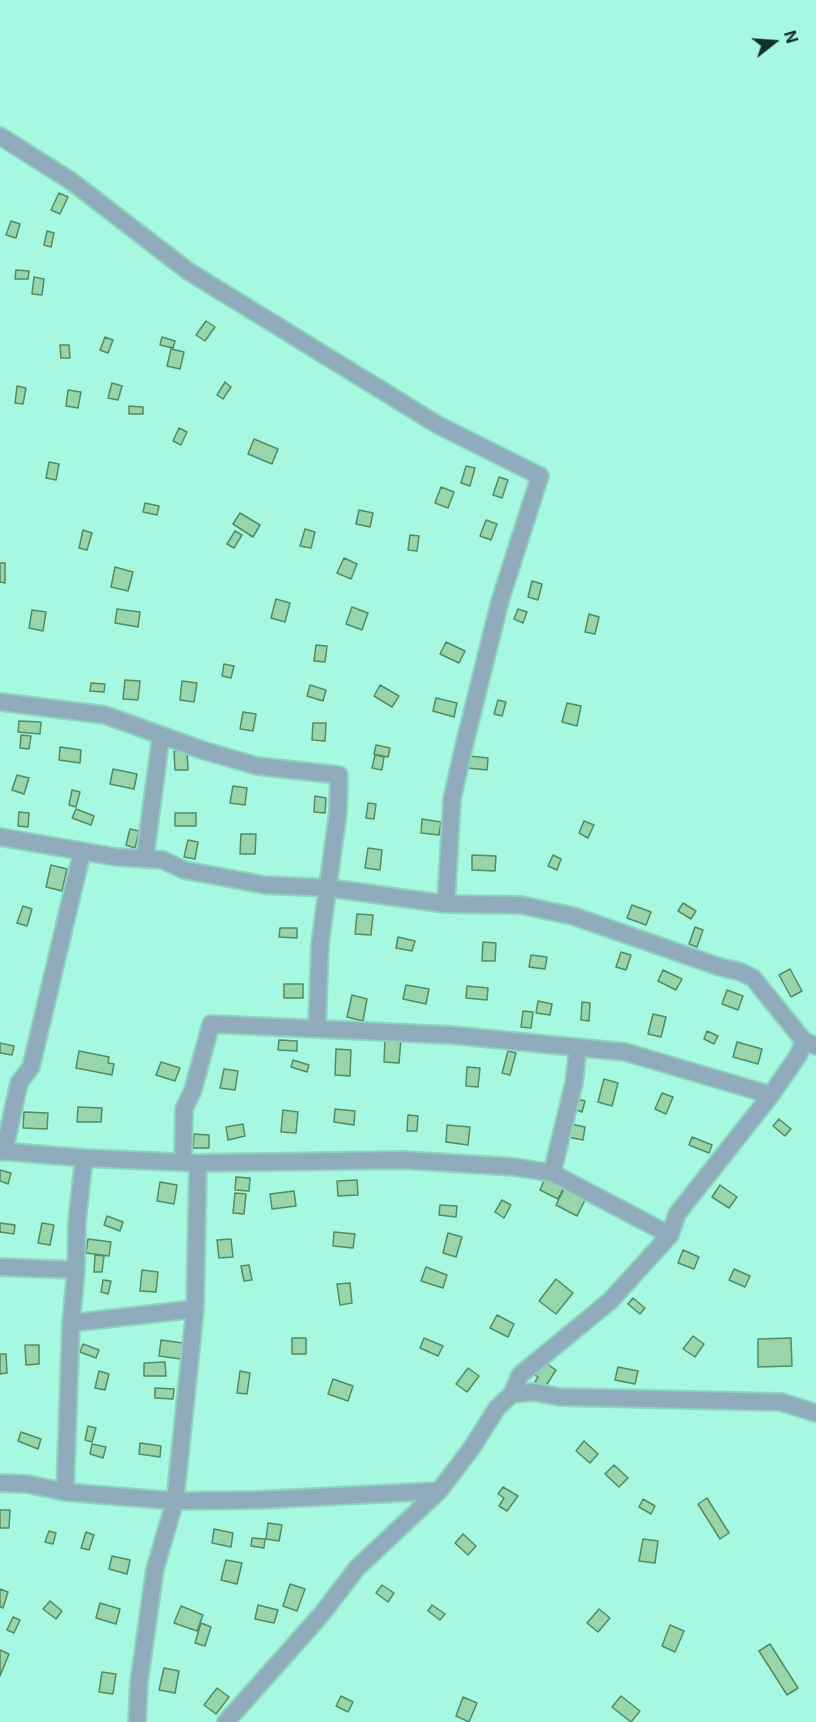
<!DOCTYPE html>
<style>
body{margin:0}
#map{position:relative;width:816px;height:1722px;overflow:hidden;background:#a7f8e0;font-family:Inter,sans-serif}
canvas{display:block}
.north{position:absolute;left:744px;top:12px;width:60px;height:60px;-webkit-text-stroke:4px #a7f8e0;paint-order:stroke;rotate:73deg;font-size:16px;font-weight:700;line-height:24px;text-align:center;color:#10322a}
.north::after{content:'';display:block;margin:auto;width:21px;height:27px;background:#10322a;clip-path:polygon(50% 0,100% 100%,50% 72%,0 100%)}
</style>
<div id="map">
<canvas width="816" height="1722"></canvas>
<div class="north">N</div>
</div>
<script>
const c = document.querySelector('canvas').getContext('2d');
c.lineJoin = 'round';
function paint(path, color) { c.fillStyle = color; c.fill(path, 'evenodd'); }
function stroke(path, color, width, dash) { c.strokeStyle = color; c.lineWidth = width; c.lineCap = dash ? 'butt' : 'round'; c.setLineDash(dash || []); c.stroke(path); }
const building = new Path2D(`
 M59,193L68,197L60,214L51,210Z
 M11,221L20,224L16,238L6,235Z
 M47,231L54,233L51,247L44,245Z
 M16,270L29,271L28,279H15Z
 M34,277L44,279L42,295L32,294Z
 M206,321L215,327L205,341L196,335Z
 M105,337L113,340L108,353L100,350Z
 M162,337L175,341L173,348L160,345Z
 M60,345H69L70,358H61Z
 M171,349L184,352L180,369L167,366Z
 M225,382L231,387L223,399L217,395Z
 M112,383L122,386L118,400L108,398Z
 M17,386L26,388L23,404L15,403Z
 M68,390L81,392L78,408L66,406Z
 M129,406L143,407V414H129Z
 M179,428L187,432L181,445L173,441Z
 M254,439L278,449L272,464L248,454Z
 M49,462L59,464L56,480L46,478Z
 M466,466L475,468L470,486L461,483Z
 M499,477L508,480L502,498L493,495Z
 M441,487L454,492L448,508L435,503Z
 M145,503L159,506L157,515L143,512Z
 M359,510L373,513L370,527L356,524Z
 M240,513L260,525L253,537L233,524Z
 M486,520L497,524L491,540L480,536Z
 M305,529L315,532L311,548L300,546Z
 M83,530L92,533L87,550L79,548Z
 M235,531L242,535L234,548L227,544Z
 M410,535L419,536L417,551L408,550Z
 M344,558L357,564L351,579L337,573Z
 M0,563H5V583L0,582Z
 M115,567L133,572L128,591L111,587Z
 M532,581L542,584L538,600L528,597Z
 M276,599L290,603L285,622L271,618Z
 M352,607L368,613L362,630L346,624Z
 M117,609L140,612L138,627L115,623Z
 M518,609L527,612L523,623L514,619Z
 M32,610L46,612L43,631L29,628Z
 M589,614L599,617L595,634L585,632Z
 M446,642L465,651L459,663L440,654Z
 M316,645L327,646L325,662L314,661Z
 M224,664L234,666L231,678L222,676Z
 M125,680L140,681L138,700L123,699Z
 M182,681L197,683L194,702L180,700Z
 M91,683L105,684L104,692L90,691Z
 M310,685L326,690L323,701L307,696Z
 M380,685L399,696L392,707L374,696Z
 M436,698L457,703L454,717L433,711Z
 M498,700L506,702L502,716L494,714Z
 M567,703L581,706L577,726L562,722Z
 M243,712L256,714L253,731L240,729Z
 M19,721L41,722L40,734L18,732Z
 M313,723H326L325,741L312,740Z
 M21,735L31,736L29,749L20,748Z
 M376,745L390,748L388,757L374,754Z
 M60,747L81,750L80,763L59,760Z
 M187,750L188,770H175L174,751Z
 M375,755L384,757L382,770L372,768Z
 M469,756L488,758L487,770L468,768Z
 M113,769L137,774L134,789L110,784Z
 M17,775L29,778L24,794L12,790Z
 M233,786L247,788L245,805L230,803Z
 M72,790L80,792L76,807L69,805Z
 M315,796L326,798L325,813L314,812Z
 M368,803L376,804L374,819L366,818Z
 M76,809L94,816L91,825L72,818Z
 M19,812L29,813L28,827L18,826Z
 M175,813H196V826H175Z
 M422,819L441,822L439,835L421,833Z
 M584,821L594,825L588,838L579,833Z
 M130,829L139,831L135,848L126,845Z
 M241,834H256L255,854H240Z
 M188,840L198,842L195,859L184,857Z
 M368,848L382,850L380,870L365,868Z
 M472,855L496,856L495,871L472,870Z
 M553,855L561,859L557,870L548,866Z
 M51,865L67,869L62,891L46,887Z
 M683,903L696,911L691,919L678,911Z
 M632,905L651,912L646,925L627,918Z
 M23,906L32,909L27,926L17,923Z
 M357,914L373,915L371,935L355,934Z
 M695,927L703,930L697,947L689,944Z
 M280,928H297V938L279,937Z
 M398,937L415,941L412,951L396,948Z
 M483,942L496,943L495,961H482Z
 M621,952L631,955L626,970L616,967Z
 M531,955L547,957L545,969L529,967Z
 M790,969L802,991L791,997L779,975Z
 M663,970L682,979L676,990L658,981Z
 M284,984H303V998H284Z
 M406,985L429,989L426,1004L403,999Z
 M467,986L488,988L487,1000L466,998Z
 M727,990L743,996L738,1010L722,1004Z
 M352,995L367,999L363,1021L347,1017Z
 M538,1001L552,1004L550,1015L536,1013Z
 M582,1002L590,1003L589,1021L581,1020Z
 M523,1011L533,1012L531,1028L521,1027Z
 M653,1014L666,1017L661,1037L648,1034Z
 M707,1031L718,1036L714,1044L704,1039Z
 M385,1038L401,1039L399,1063L384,1062Z
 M279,1040L297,1041V1051L278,1050Z
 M737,1042L762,1049L758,1064L733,1057Z
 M0,1043L14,1046L12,1055L0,1053Z
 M336,1049L351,1050L350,1076L335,1075Z
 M79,1051L109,1057L108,1063L114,1064L112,1075L76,1068Z
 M508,1051L516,1053L510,1075L502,1073Z
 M293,1060L309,1065L307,1072L291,1067Z
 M161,1062L180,1068L175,1081L156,1075Z
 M467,1067L480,1068L478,1087L466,1086Z
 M224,1069L238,1071L235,1090L220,1088Z
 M604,1079L618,1083L612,1106L598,1102Z
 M662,1093L673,1097L666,1114L655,1109Z
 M577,1099L585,1101L582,1112L574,1109Z
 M78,1107L102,1108L101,1122H77Z
 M335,1109L355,1111L354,1125L334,1122Z
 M283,1110L298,1112L296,1133L281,1132Z
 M24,1112L48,1113L47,1129L23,1128Z
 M408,1115L418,1116L417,1131H407Z
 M779,1119L791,1129L785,1136L773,1126Z
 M243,1124L245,1136L228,1140L226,1127Z
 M571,1124L585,1127L583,1140L568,1137Z
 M447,1125L470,1127L468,1145L446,1142Z
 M194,1134L209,1135V1148H193Z
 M692,1137L712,1145L709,1153L689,1145Z
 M0,1170L11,1173L8,1184L0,1181Z
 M236,1177L250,1178L249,1191L235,1190Z
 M545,1178L564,1187L558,1199L540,1190Z
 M357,1180L358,1195L338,1196L337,1181Z
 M160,1182L177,1185L174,1204L157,1201Z
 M720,1185L737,1197L729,1208L712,1197Z
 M564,1189L585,1200L577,1216L556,1205Z
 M294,1191L296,1206L272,1209L270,1194Z
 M235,1193L246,1194L244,1214L233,1213Z
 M502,1200L511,1205L504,1218L495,1212Z
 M440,1205L457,1206L456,1217L439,1215Z
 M107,1216L123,1222L120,1231L104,1225Z
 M0,1223L15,1225L14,1234L0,1232Z
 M42,1223L54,1225L50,1245L38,1243Z
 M334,1232L355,1234L353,1248L333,1246Z
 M448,1233L462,1237L456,1257L443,1253Z
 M88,1239L111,1242L109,1256L86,1253Z
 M231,1239L233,1257L219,1258L217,1240Z
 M683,1250L699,1257L694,1269L678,1263Z
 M95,1255L104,1256L102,1272H94Z
 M249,1265L252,1280L244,1281L241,1266Z
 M426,1267L447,1275L443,1288L421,1281Z
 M734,1269L750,1276L745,1287L729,1280Z
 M142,1270L158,1272L156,1292L140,1291Z
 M556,1279L573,1293L556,1314L539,1301Z
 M103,1280L111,1281L108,1294L101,1292Z
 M350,1283L352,1303L340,1305L337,1284Z
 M633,1298L645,1308L640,1314L628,1304Z
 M497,1315L514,1324L508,1337L490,1328Z
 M693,1336L704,1344L695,1357L683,1349Z
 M292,1338H306V1354H292Z
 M424,1338L443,1346L438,1356L420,1348Z
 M791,1338L792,1366L758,1367V1339Z
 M161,1340L183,1343L181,1359L159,1356Z
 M83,1344L99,1350L96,1358L80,1352Z
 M25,1345H39V1364L26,1365Z
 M0,1354H6L7,1373L0,1374Z
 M541,1360L556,1370L544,1389L535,1382L538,1377L532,1373Z
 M165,1362L166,1376H144V1363Z
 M618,1367L638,1371L635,1384L615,1380Z
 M468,1368L479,1376L467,1392L456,1384Z
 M99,1371L109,1374L105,1390L95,1388Z
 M240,1371L250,1373L247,1394L237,1393Z
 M333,1379L353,1386L348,1401L328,1394Z
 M155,1388L174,1389L173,1399L155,1398Z
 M88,1426L96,1428L92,1442L85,1440Z
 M21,1432L41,1439L38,1449L18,1441Z
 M584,1441L598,1454L590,1463L576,1451Z
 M140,1443L161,1446L160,1457L139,1454Z
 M92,1444L106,1447L103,1458L90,1454Z
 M614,1465L628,1478L619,1487L605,1474Z
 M503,1487L518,1496L507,1511L499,1506L504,1498L498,1494Z
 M707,1498L729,1533L720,1539L698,1504Z
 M643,1499L655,1506L651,1514L639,1507Z
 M0,1510H10L9,1528H0Z
 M268,1523L282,1525L279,1541L266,1539Z
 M214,1529L233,1533L231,1547L212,1543Z
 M49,1531L56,1533L53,1544L45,1542Z
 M86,1532L94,1535L89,1550L81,1548Z
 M463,1534L476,1546L468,1555L455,1543Z
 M252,1538L265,1539L264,1548L251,1546Z
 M643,1539L658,1541L655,1563L639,1561Z
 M112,1556L130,1560L127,1574L109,1569Z
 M226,1560L242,1563L237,1584L221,1580Z
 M290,1584L305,1589L297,1611L283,1606Z
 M382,1585L394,1593L388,1602L376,1593Z
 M0,1589L8,1592L3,1608L0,1607Z
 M50,1601L62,1611L56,1619L43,1609Z
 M100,1603L120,1609L116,1624L96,1618Z
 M258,1605L278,1610L274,1623L255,1619Z
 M432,1605L445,1614L440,1620L428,1611Z
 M181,1606L203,1615L197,1631L174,1623Z
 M599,1609L610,1618L598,1632L587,1623Z
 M13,1617L20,1620L14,1633L7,1630Z
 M201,1623L211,1627L205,1646L195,1643Z
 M670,1625L684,1631L675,1652L662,1646Z
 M770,1644L798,1688L787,1695L759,1651Z
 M0,1650L9,1654L0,1676Z
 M164,1668L179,1671L175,1693L159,1690Z
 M102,1672L116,1674L113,1694L99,1692Z
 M217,1688L229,1697L216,1714L204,1705Z
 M341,1696L353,1702L348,1712L336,1706Z
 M621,1696L640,1711L631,1722L612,1707Z
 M463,1697L477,1703L469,1722L456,1716Z`);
paint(building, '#99d5ab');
stroke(building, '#518c65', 1.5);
const minor = new Path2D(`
 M0,136L71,181L188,271L438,425L540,476L500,601L464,746L452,799L446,904
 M0,702L105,715L202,750L257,766L339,775L338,812L320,944L317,1028
 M0,837L116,857L163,860L184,870L265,885L329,888L446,904L521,905L573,916L720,967L741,972L753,978L804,1041L816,1046
 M145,857L161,735
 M0,1151L84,1158L198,1163L404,1160L515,1167L552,1173L670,1235
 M4,1152L19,1083L31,1067L82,852
 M183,1162L184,1109L193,1090L211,1024L451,1035L625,1052L771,1095
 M552,1173L574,1083L578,1047
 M0,1267L76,1270
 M71,1323L195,1309
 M512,1394L520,1375L610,1301L670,1235L677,1214L771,1095L799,1054L804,1041
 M0,1483L27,1484L65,1492L175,1501L256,1500L439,1491
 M65,1492L71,1323L76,1270L77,1221L84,1158
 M137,1722L139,1682L155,1569L175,1501L195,1309L198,1163
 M226,1722L321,1615L357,1568L439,1491L471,1449L497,1408L512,1394L534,1392L560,1397L781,1402L816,1413`);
stroke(minor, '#8cd4bf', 20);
stroke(minor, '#90abbc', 16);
</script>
